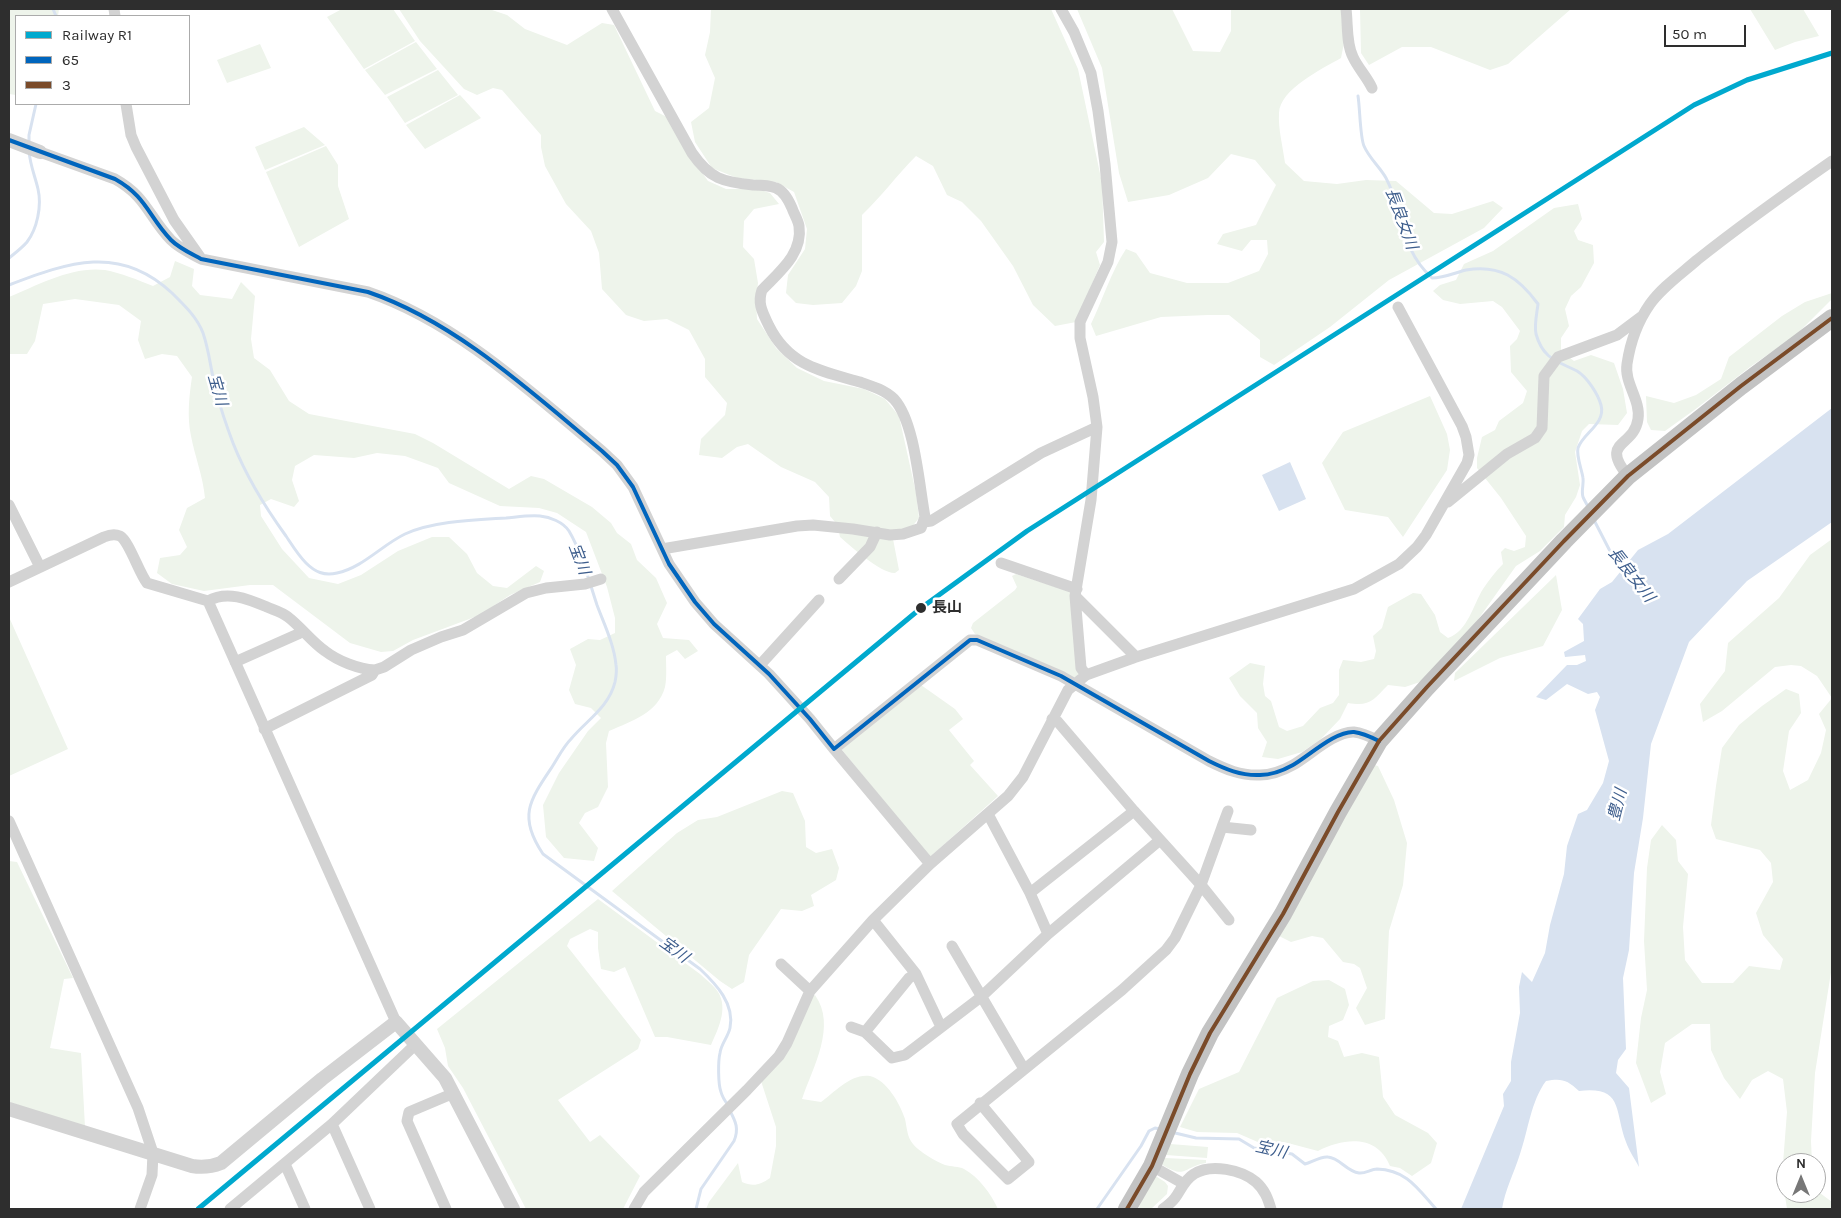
<!DOCTYPE html>
<meta charset="utf-8">
<style>
body{margin:0}
#map{position:relative;width:1841px;height:1218px;overflow:hidden;background:#fff;font-family:Karla,sans-serif}
canvas{display:block}
.frame{position:absolute;inset:0;border:10px solid #2e2e2e;pointer-events:none}
.legend{position:absolute;left:15px;top:15px;width:175px;height:90px;box-sizing:border-box;background:#fff;border:1px solid #ababab;margin:0;padding:6px 9px;list-style:none;font-size:15px;color:#2e2e2e}
.legend li{display:flex;align-items:center;gap:10px;height:25px}
.legend b{width:25px;border:1px solid #ababab}
.north{position:absolute;left:1776px;top:1153px;width:50px;height:50px;box-sizing:border-box;background:#fff;border:1px solid #ababab;border-radius:50%;rotate:0deg;font-size:14px;font-weight:700;line-height:20px;text-align:center;color:#2e2e2e}
.north::after{content:'';display:block;margin:auto;width:18px;height:22px;background:#777;clip-path:polygon(50% 0,100% 100%,50% 72%,0 100%)}
.scale{position:absolute;left:1664px;top:25px;width:82px;height:22px;box-sizing:border-box;border:2px solid #2e2e2e;border-top:0;padding-left:6px;font-size:15px;line-height:18px;white-space:nowrap;color:#2e2e2e;-webkit-text-stroke:4px #fff;paint-order:stroke}
</style>
<div id="map">
<canvas width="1841" height="1218"></canvas>
<div class="frame"></div>
<ul class="legend">
<li><b style="height:6px;background:#00a9ce"></b>Railway R1</li>
<li><b style="height:6px;background:#0065bd"></b>65</li>
<li><b style="height:6px;background:#7a4b2a"></b>3</li>
</ul>
<div class="north">N</div>
<div class="scale">50 m</div>
</div>
<script>
const c = document.querySelector('canvas').getContext('2d');
c.lineJoin = 'round';
function paint(path, color) { c.fillStyle = color; c.fill(path, 'evenodd'); }
function stroke(path, color, width, dash) { c.strokeStyle = color; c.lineWidth = width; c.lineCap = dash ? 'butt' : 'round'; c.setLineDash(dash || []); c.stroke(path); }
function label(font, color, halo, rows, align = 'center') {
  c.font = font + ' Karla,"Noto Sans JP",sans-serif'; c.lineWidth = 5; c.setLineDash([]); c.textBaseline = 'middle'; c.strokeStyle = halo; c.fillStyle = color; for (const [text, x, y, turn = 0] of rows) {
    c.save(); c.translate(x, y); c.rotate((+turn || 0) * Math.PI / 180); c.textAlign = isNaN(turn) ? turn : align; if (halo) c.strokeText(text, 0, 0); c.fillText(text, 0, 0); c.restore();
  }
}
paint(new Path2D(`
 M9,9H59L58,16H16V95L9,94Z
 M342,9H393L415,41L364,69L327,17Z
 M399,9H489L507,15L525,29L567,45L602,23L614,25L655,111L667,117L687,151L708,181L726,189H757L770,193L779,204L754,209L744,221L743,247L754,259L758,283L756,299L757,319L776,348L797,368L824,381L864,389L885,399L899,416L916,493L919,518L911,528L891,533L835,522L830,516L829,497L815,482L781,467L748,444L737,447L722,458L699,455L701,439L725,415L727,403L705,377V359L689,330L667,319L644,321L626,315L602,289L599,253L591,231L566,204L545,166L541,147V135L502,90L493,88L477,95L464,89L420,41Z
 M711,9H1051L1078,69L1102,183L1104,242L1096,252L1100,265L1076,322L1055,326L1033,305L1013,266L981,221L962,202L947,195L933,166L916,156C897,175 881,197 862,215V271L856,286L842,303L813,305L796,303L786,293L788,275L805,249L807,229L794,192L776,182L737,178L712,168L695,142L691,122L709,108L715,78L705,55L710,32Z
 M1077,9H1172L1193,51L1220,52L1231,31V9H1344L1346,33L1341,58C1322,69 1280,89 1279,113C1278,129 1283,147 1285,163L1304,181L1337,184L1366,180L1396,181L1434,213L1452,214L1493,201L1503,208L1484,228L1389,280L1330,327L1274,365L1260,357V340L1229,315H1208L1161,317L1096,336L1091,324C1103,299 1111,272 1126,249L1136,253L1150,273L1187,283H1228L1259,271L1268,254L1267,240H1251L1242,251L1217,244L1223,234L1256,225L1276,185L1255,160L1231,154L1208,178L1169,195L1128,202L1119,173L1102,68Z
 M1360,9H1571L1508,64L1490,70L1431,47H1402L1369,65L1361,53Z
 M1750,9H1803L1819,36L1795,42L1775,50Z
 M416,42L437,69L385,95L365,70Z
 M260,44L271,68L227,83L217,60Z
 M438,70L458,95L405,123L387,97Z
 M460,95L481,118L425,149L406,125Z
 M304,127L325,145L265,170L255,147Z
 M326,146L338,165V186L349,219L299,247L266,172Z
 M1578,204L1582,219L1574,231L1578,240L1593,245L1594,263L1581,287L1571,296L1565,309L1569,326L1561,338V351L1574,361L1591,355L1614,363L1623,389L1627,413L1618,425L1589,424L1582,431L1575,452L1580,485L1576,497L1565,515L1564,527L1540,551L1516,566L1477,621L1420,682L1405,687L1388,685C1373,700 1370,707 1348,703L1340,719L1321,739L1302,752L1278,759L1262,757L1267,742L1258,728L1257,713L1240,696L1229,678L1250,663L1265,666L1263,684L1265,696L1271,701L1279,727L1287,731L1303,726L1320,708L1333,703L1339,695V670L1343,660L1361,662L1374,659L1376,651L1373,636L1382,628L1388,607L1413,593L1421,594L1435,615L1440,632L1448,638C1468,631 1473,605 1483,589C1489,580 1496,571 1503,564L1501,552L1505,548L1514,551L1525,547L1526,536L1501,498L1477,468V458L1482,437L1495,430L1499,421L1523,403L1527,391L1511,372L1510,346L1517,339L1520,331L1502,307L1493,301L1460,304L1443,300L1433,291L1440,285L1456,280L1464,264L1493,251L1554,208Z
 M175,261L194,269L192,286L200,295L232,299L241,282L255,296L251,339L254,358L270,370L289,401L309,414L415,434L433,443L509,489L531,476L544,479L592,507L611,523L617,533L631,544L637,560L656,578L667,603L657,624L663,638L689,640L698,651L685,659L677,650L666,656C666,666 667,678 665,687C658,713 632,721 609,731L606,743L608,787L598,807L585,813L579,823L598,848L594,861L564,858L546,837L543,805L559,773L588,731L601,718L591,708L575,704L569,690L576,665L570,649L588,639L600,640L615,633V618L607,587L586,532L557,513L539,508L500,506L449,483L438,468L405,456L377,453L354,458L314,455L295,466L292,480L299,501L294,507L271,499L260,505L261,516L282,549L309,578L338,584L361,575L398,551L432,537H449L467,554L477,573L493,586L507,588L536,566L544,571L540,582L510,595L480,615L413,640L393,651L381,652L350,643L273,585H250L204,591L172,584L157,573L160,558L180,555L187,547L179,530L187,508L205,498C203,476 195,457 191,436C187,417 189,397 192,377L177,356L162,354L145,359L138,340L141,321L119,305L75,299L43,304L35,341L27,354H9V297C38,285 72,266 105,270C121,273 138,280 153,286L170,277Z
 M1832,293V299L1796,335L1750,367L1697,408L1665,431L1651,430L1647,422L1646,396L1674,403L1696,395L1721,379L1729,357L1782,316L1805,302Z
 M1430,396L1447,434L1450,450L1447,470L1403,537L1388,517L1345,510L1322,463L1343,432Z
 M839,532L893,539L899,570L895,573C882,574 850,546 840,537Z
 M1832,539V966L1815,1073L1811,1141L1812,1163H1786V1193H1816V1190L1832,1202V1209H1787L1782,1176L1787,1112L1783,1079L1768,1071L1752,1080L1740,1099L1724,1078L1711,1050L1710,1024H1692L1665,1043L1660,1072L1666,1094L1651,1103L1636,1063L1641,1018L1647,990L1644,941L1647,868L1651,840L1662,825L1676,840L1678,861L1688,874L1683,927L1685,960L1702,983H1733L1749,966L1780,970L1783,959L1763,935L1756,913L1773,882L1771,863L1760,850L1716,839L1711,825L1716,786L1722,748L1739,725L1762,706L1786,689L1799,694L1801,713L1789,731L1783,771L1790,790L1808,780L1821,753L1826,730L1819,714L1832,698L1817,676L1801,666L1791,665L1775,667L1722,711L1703,722L1700,704L1725,671L1728,643L1779,598L1810,555Z
 M1016,574L1071,592L1080,672L1075,678L975,634L971,628L973,623L1015,590L1017,587L1012,576Z
 M1556,575L1562,610L1543,646L1500,658L1454,681L1455,673Z
 M9,617L68,749L9,776Z
 M921,685L955,709L963,719L949,730L974,761L970,765L998,796L930,857L842,750V748Z
 M1366,763L1378,766L1394,800L1407,843L1403,885L1389,931L1385,1019L1365,1025L1356,1008L1367,988L1360,968L1354,964L1343,962L1323,938L1312,936L1291,942L1279,936Z
 M782,791L793,793L805,821L806,847L816,853L832,849L839,868L836,880L811,895L814,906L802,911L781,909L749,955L744,982L732,989L720,981L612,891L677,833L698,820L717,817Z
 M9,861L17,862L73,978L64,979L50,1048L81,1053L85,1127L9,1102Z
 M598,899L700,974C705,979 711,983 715,988C730,1005 719,1027 711,1045L667,1037H655L625,967L614,972L601,969L598,948V932L590,929L570,939L567,946L641,1040L638,1049L558,1100L590,1142L600,1135L640,1176L623,1209H526L463,1088L448,1066L445,1048L437,1029Z
 M1329,980L1345,989L1349,1005L1343,1020L1329,1026L1328,1037L1338,1041L1344,1057L1362,1053L1379,1057L1383,1097L1395,1115L1428,1133L1437,1143L1431,1163L1412,1176L1400,1168L1390,1166C1377,1134 1344,1138 1318,1151L1284,1142L1260,1143L1237,1133L1197,1132L1180,1127L1199,1089L1239,1072L1277,998L1313,981Z
 M815,995C837,1026 813,1067 802,1099L821,1102C835,1092 851,1073 870,1076C887,1080 900,1104 905,1119C907,1128 907,1137 913,1144C918,1151 937,1162 945,1165C951,1167 959,1166 964,1169C979,1177 991,1194 998,1209H706L709,1202L738,1163L742,1182C753,1187 760,1185 770,1178L776,1146V1127L761,1081L810,998Z
 M1170,1144L1208,1147L1207,1158L1166,1155Z
 M1165,1158L1206,1160V1163C1182,1167 1187,1180 1161,1164Z
 M1154,1175L1165,1182L1168,1186L1167,1194L1151,1209H1138Z`), '#eef4eb');
paint(new Path2D(`
 M1832,408V522L1747,581L1689,642L1651,744L1643,818L1634,873L1629,950L1623,978L1626,1049L1618,1060L1616,1073L1629,1088L1639,1167C1635,1159 1629,1151 1626,1142C1614,1111 1624,1086 1579,1091C1567,1080 1562,1078 1546,1081C1531,1101 1528,1131 1520,1154C1514,1173 1505,1190 1502,1209H1461L1504,1106L1503,1094L1511,1081V1062L1520,1013L1519,987L1522,972L1532,982L1545,953L1550,925L1564,874L1567,846L1578,814L1587,810L1603,783L1609,761L1595,710L1600,697L1597,692L1588,694L1567,684L1546,700L1536,697L1567,665H1577L1586,661L1585,655L1565,657L1564,652L1584,641L1583,624L1578,619L1600,589L1612,582L1638,550L1668,534Z
 M1290,462L1306,499L1279,511L1262,475Z`), '#d8e2f0');
stroke(new Path2D(`
 M53,9L56,16
 M1358,96C1360,108 1360,137 1364,146C1369,158 1380,167 1386,178C1405,214 1399,248 1432,278C1444,278 1454,273 1466,270C1500,264 1519,278 1538,304C1537,313 1534,325 1536,334C1543,359 1557,361 1577,371C1587,377 1598,394 1601,405C1606,424 1583,433 1578,448C1576,456 1582,470 1583,478C1584,484 1581,491 1583,497C1584,500 1587,504 1588,507
 M29,142V135L36,104
 M9,258C15,253 22,248 27,242C37,229 42,206 38,189C35,176 30,165 29,151
 M9,285C69,262 120,244 172,293C184,305 197,317 203,333C210,353 211,374 217,394C221,410 227,427 233,443C246,476 265,507 286,536C292,545 298,555 306,563C315,572 324,576 337,573C362,568 382,545 405,534C434,521 474,520 506,518C517,517 529,515 540,516C550,517 563,522 569,531C582,553 589,581 597,605C604,624 614,644 616,665C617,670 616,677 615,682C609,707 587,720 571,739C563,747 558,758 552,767C529,801 518,817 543,854L700,969C716,984 735,1004 730,1028C728,1037 721,1044 720,1053C718,1061 718,1084 721,1092C722,1096 725,1101 728,1105
 M1594,520L1612,555L1626,571
 M1171,1132L1196,1138L1239,1139L1254,1148L1292,1154L1305,1164C1312,1162 1321,1156 1328,1157C1340,1158 1346,1171 1359,1173C1365,1174 1371,1169 1377,1169C1407,1170 1418,1189 1436,1209
 M696,1209L701,1189L734,1141C739,1129 736,1122 730,1111
 M1097,1209L1141,1146L1149,1131L1155,1128L1160,1129`), '#d8e2f0', 3);
stroke(new Path2D(`
 M114,9L115,16
 M612,9L692,153C710,179 723,182 753,185C761,185 769,185 776,188C784,191 789,201 792,208C794,214 798,220 799,226C803,254 779,272 762,290C757,304 763,313 769,326C789,366 821,371 860,382C872,386 885,390 894,399C915,422 919,485 925,517L921,528L903,534L890,535L853,529L813,525L797,526L662,549
 M1061,9L1074,32L1091,73L1098,111L1105,164L1112,242L1108,262L1080,322V338L1093,397L1097,427L1091,500L1075,596L1081,668L1086,675
 M1346,9C1348,24 1346,43 1353,57C1358,68 1367,77 1372,88
 M126,104L131,135L136,147L174,220L200,257
 M40,152L115,179C147,197 148,216 171,240C179,248 190,253 201,259L368,292C456,322 531,392 602,451L617,465L633,487L669,564L695,602L714,624L769,674L810,719L834,749L970,640H977L1061,676L1209,761C1225,769 1241,776 1260,775C1271,775 1284,770 1293,765C1309,756 1335,731 1354,732C1363,733 1371,737 1379,741
 M1628,476C1599,440 1634,448 1638,419C1641,400 1624,383 1627,364C1630,344 1638,321 1650,304C1662,287 1681,274 1697,260C1741,225 1786,193 1832,161
 M1448,502L1507,454L1535,438L1542,428L1544,376L1558,357L1617,335L1641,317
 M9,505L40,567
 M924,522L931,521L1041,453L1097,427
 M1001,563L1077,589
 M839,579L870,547L877,532
 M9,582L104,537C109,535 115,534 120,536C129,541 139,573 147,583L208,601L396,1022
 M1075,596L1136,657
 M208,601C227,590 248,599 267,607C274,610 282,612 288,617C301,627 311,641 325,651C338,661 358,669 375,670
 M235,662L298,634L302,630
 M760,665L819,600
 M1052,719L1058,722L1134,811L1201,885L1229,920
 M264,729L372,675L375,670L384,667L411,650L441,637L463,630L526,593L546,588L585,584L601,579
 M834,749L930,864
 M1228,811L1222,827L1251,830
 M988,814L1030,893L1048,934
 M9,821L138,1108L153,1153L152,1175L140,1209
 M1030,893L1134,811
 M873,920L916,974L941,1027
 M952,946L1024,1069
 M781,964L810,991
 M851,1027L865,1032L892,1058L905,1055L981,997L1048,934L1160,840
 M865,1032L909,978L916,974
 M980,1103L1029,1162L1008,1179L963,1134L957,1124L1122,990L1166,950L1175,938L1201,885L1222,827
 M332,1124L370,1209
 M285,1164L305,1209
 M1152,1166L1184,1184
 M230,1209L332,1124L416,1044
 M446,1209L407,1121L409,1112L454,1093
 M634,1209L644,1192L747,1090L779,1056L787,1043L810,991L873,920L930,864L1008,796L1023,777L1068,690L1086,675L1136,657L1354,589L1399,564L1417,547L1426,535L1467,463L1469,455L1466,437L1462,426L1398,307
 M1163,1209C1167,1206 1172,1202 1175,1198C1181,1190 1184,1180 1194,1174C1211,1163 1242,1170 1256,1182C1265,1190 1268,1199 1271,1209`), '#d3d3d3', 11);
stroke(new Path2D(`
 M9,140L40,152
 M9,1109L192,1166C203,1168 211,1167 221,1163L322,1079L396,1022L445,1078L513,1209`), '#d3d3d3', 14);
stroke(new Path2D(`
 M1127,1209L1152,1166L1190,1074L1210,1033L1283,914L1338,812L1379,741L1427,687L1564,541L1628,476L1741,386L1832,318`), '#c3c3c3', 18);
stroke(new Path2D(`
 M9,140L115,179C147,197 148,216 171,240C179,248 190,253 201,259L368,292C456,322 531,392 602,451L617,465L633,487L669,564L695,602L714,624L769,674L810,719L834,749L970,640H977L1061,676L1209,761C1225,769 1241,776 1260,775C1271,775 1284,770 1293,765C1309,756 1335,731 1354,732C1363,733 1371,737 1379,741`), '#0065bd', 4);
stroke(new Path2D(`
 M1127,1209L1152,1166L1190,1074L1210,1033L1283,914L1338,812L1379,741L1427,687L1564,541L1628,476L1741,386L1832,318`), '#7a4b2a', 4);
stroke(new Path2D(`
 M198,1209L921,608L1027,531L1694,105L1747,80L1832,53`), '#00a9ce', 5);
for (const [x, y, r, color] of [
 [921,608,6,"#2e2e2e"]
]) { const dot = new Path2D(); dot.arc(x, y, r, 0, 2 * Math.PI); c.fillStyle = color; c.fill(dot); stroke(dot, '#fff', 2); }
label('bold 15px', '#2e2e2e', '#fff', [
 ["長山",932,608]
], 'left');
label('italic 16px', '#3e5e8d', '#fff', [
 ["長良女川",1401,219,70],
 ["宝川",217,390,74],
 ["宝川",579,559,69],
 ["長良女川",1631,575,52],
 ["豊川",1618,805,-76],
 ["宝川",674,950,36],
 ["宝川",1271,1150,13]
]);
</script>
